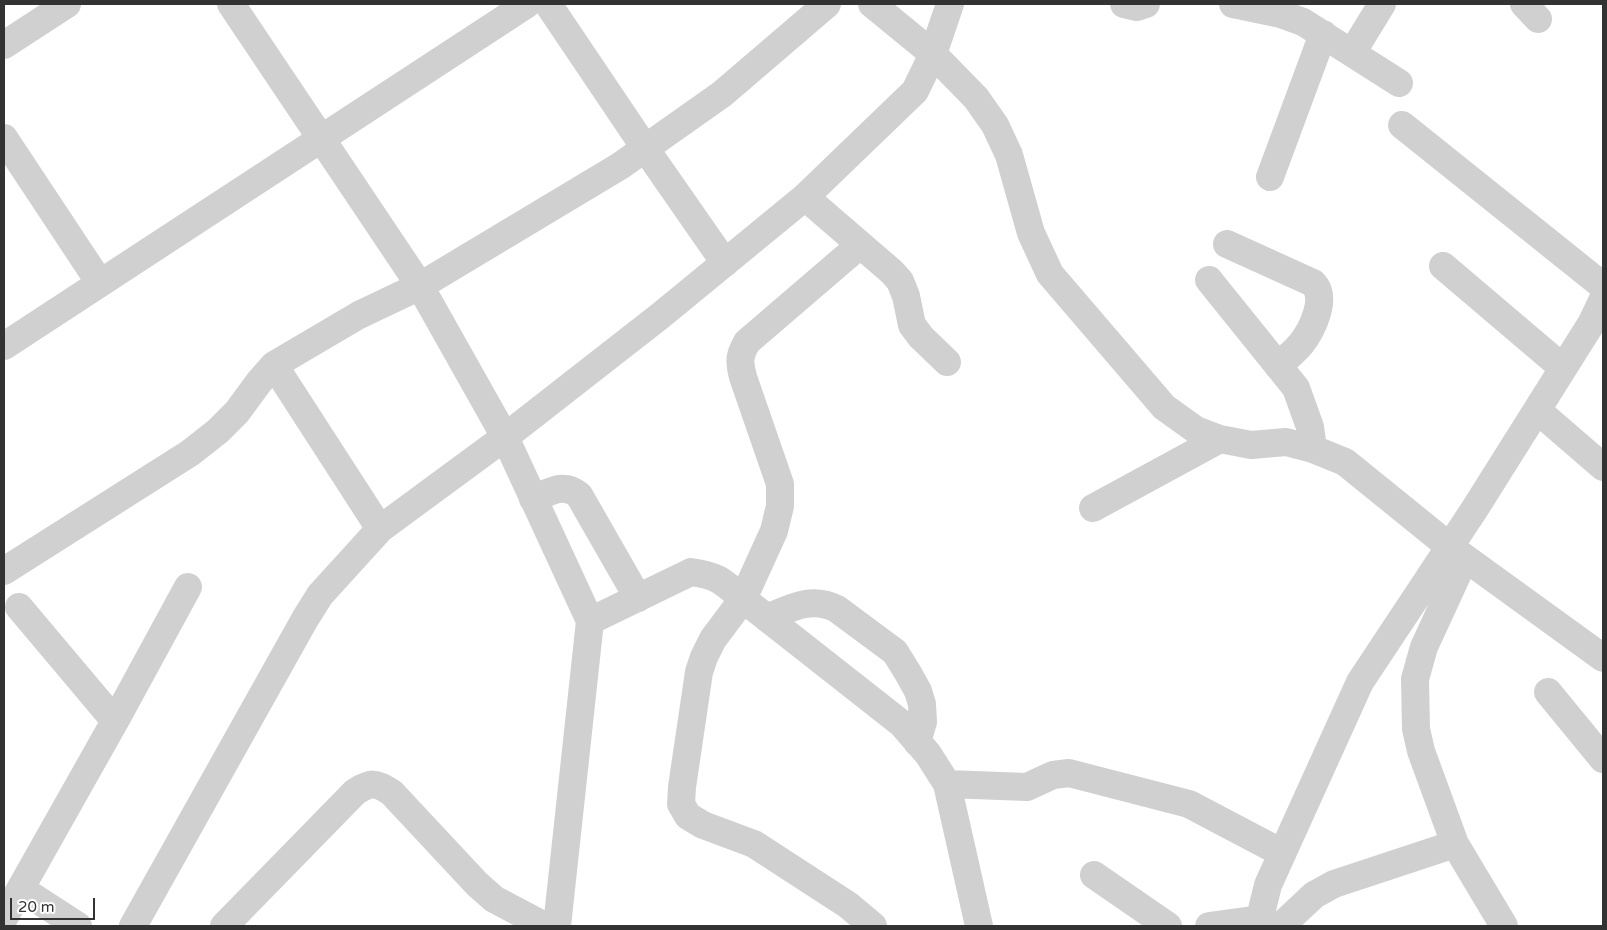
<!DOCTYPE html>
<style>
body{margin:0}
#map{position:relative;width:1607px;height:930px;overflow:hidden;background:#fff;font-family:"Varela Round",sans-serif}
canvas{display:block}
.frame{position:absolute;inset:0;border:5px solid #333;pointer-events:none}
.scale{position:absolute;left:10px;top:898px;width:85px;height:22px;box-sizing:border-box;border:2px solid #333;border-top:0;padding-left:6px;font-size:15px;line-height:18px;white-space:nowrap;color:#333;-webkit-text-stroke:4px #fff;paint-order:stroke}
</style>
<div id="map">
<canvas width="1607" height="930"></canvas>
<div class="frame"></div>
<div class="scale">20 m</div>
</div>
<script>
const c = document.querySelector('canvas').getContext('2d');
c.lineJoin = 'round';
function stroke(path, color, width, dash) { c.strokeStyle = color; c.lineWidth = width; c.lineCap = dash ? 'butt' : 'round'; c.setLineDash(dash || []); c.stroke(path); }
stroke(new Path2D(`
 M231,4L420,286L505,437L590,621L557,926
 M548,4L645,148L725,263
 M872,4L933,54L976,98L995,125L1009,155L1031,233L1050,274L1164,407L1196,430L1220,439L1251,445L1286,442L1313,449L1345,462L1450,547L1603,658
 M1124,4L1137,7L1146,4
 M1233,4L1281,14L1303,22L1399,83
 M1524,4L1538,19
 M4,45L67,4
 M1352,53L1382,4
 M1402,125L1603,286
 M4,138L100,283
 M1270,177L1323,34
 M805,197L892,272L900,281L906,296L912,325L921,337L947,362
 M1227,244L1313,283C1328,298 1312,330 1301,344C1294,352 1286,359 1278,366
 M860,245L747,342C739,356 739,361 743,377L780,484V506L774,531L743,599L713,639L704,657L699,672L682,787L681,804L688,816L703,825L754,844L848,905L873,926
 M1443,266L1563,368
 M1209,280L1296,388L1310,427L1313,449
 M4,346L527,4
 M274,365L380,529
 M1537,410L1603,467
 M533,499C550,492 563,482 579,495L638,598
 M1093,508L1220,439
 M1465,558L1424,647L1415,679L1416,729L1421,751L1455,844L1504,926
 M4,571L190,453L218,431L237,412L259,382L274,365L359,315L420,286L620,166L722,94L827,4
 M767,618C791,608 811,596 837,609L895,652L908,673L918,691L922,704L923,722L917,742
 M590,621L691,572C719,576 722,581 743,599L902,724L928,754L947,784L979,926
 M1548,692L1603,759
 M115,721L188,587
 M947,784L1027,787L1053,775L1069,773L1189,804L1282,853
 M1094,875L1168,926
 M21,889L78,926
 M4,918L115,721L19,607
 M133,926L305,619L320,595L380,529L505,437L660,316L805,197L915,91L933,54L950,4
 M224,926L355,792C371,782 376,782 392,793L477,884L494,899L545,926
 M1209,926L1260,919
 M1258,926L1268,885L1360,682L1474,510L1591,324L1603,299
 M1281,926L1314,895L1334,884L1455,844`), '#d0d0d0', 28);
</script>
